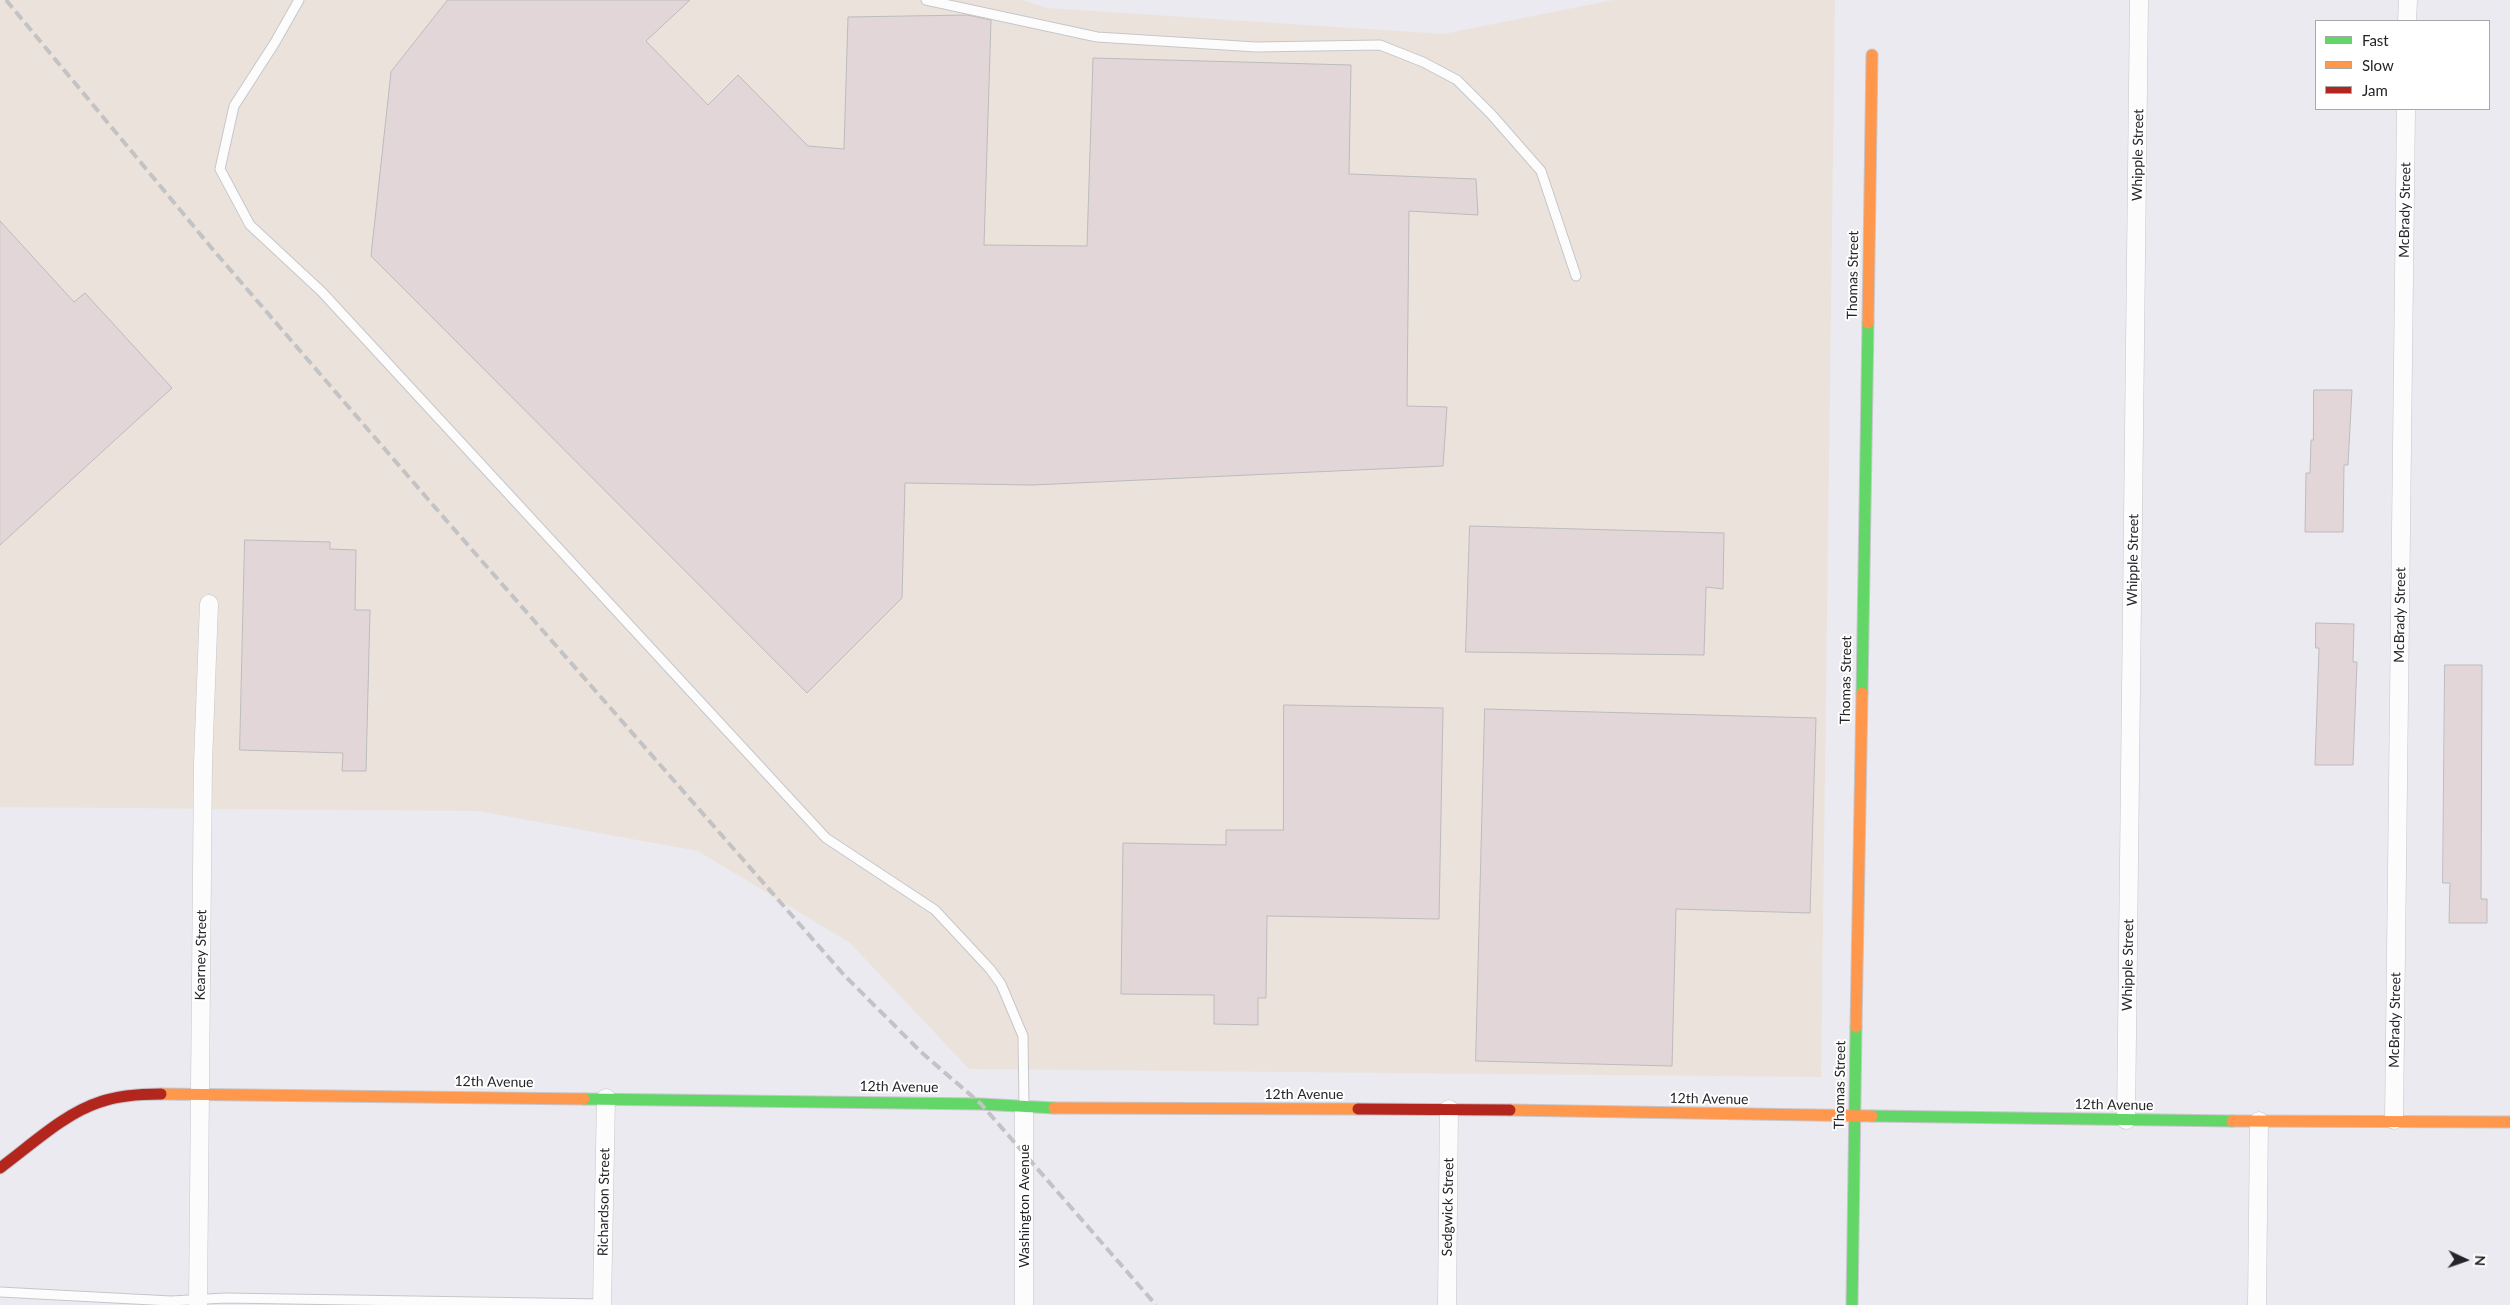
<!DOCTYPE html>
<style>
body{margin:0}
#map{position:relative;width:2510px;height:1305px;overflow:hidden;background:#eaeaf0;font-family:Lato,sans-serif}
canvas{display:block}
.legend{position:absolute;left:2315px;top:20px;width:175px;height:90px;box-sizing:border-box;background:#fff;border:1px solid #a7a8a9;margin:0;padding:6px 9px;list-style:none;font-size:15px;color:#242529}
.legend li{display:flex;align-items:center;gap:10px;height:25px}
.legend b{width:25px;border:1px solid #a7a8a9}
.north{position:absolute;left:2440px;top:1235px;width:50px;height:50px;-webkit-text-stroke:4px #fff;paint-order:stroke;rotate:93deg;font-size:14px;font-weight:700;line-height:20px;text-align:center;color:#242529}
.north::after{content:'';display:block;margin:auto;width:18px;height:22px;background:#242529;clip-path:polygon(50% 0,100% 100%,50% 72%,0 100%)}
</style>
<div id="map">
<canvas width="2510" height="1305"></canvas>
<ul class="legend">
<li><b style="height:6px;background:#63d668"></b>Fast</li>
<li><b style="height:6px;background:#ff974d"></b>Slow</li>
<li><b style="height:6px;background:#b3261e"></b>Jam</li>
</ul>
<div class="north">N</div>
</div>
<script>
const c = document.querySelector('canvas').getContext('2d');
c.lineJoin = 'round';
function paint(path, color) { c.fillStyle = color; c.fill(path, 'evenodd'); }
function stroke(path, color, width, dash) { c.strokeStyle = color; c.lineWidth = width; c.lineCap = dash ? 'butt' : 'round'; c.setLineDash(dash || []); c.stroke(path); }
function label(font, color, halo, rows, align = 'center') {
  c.font = font + ' Lato,sans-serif'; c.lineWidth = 4; c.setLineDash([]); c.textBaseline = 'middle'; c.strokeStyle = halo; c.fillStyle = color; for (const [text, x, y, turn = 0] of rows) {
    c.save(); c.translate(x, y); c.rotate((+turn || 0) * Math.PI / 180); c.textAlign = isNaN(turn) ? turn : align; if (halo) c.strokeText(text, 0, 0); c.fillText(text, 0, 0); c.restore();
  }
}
paint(new Path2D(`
 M0,0H1022L1047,8L1443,34L1613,0H1835L1821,1077L969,1069L850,943L698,851L478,811L0,807Z`), '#ebe3db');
const building = new Path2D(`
 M448,0H690L646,41L708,105L738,75L808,146L844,149L848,17L967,15L991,20L984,245L1087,246L1093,58L1351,65L1349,174L1476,179L1478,215L1409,211L1407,406L1447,407L1443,466L1033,485L905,483L902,598L807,693L371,256L391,72Z
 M0,221L74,302L85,293L172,388L0,545Z
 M2314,390H2352L2348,465H2344L2343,532H2305L2306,473H2310L2311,440H2313Z
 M1470,526L1724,533L1723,589L1706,587L1704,655L1466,652Z
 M245,540L330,542V549L356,550L355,610H370L366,771H342L343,753L240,750Z
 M2316,623L2354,624L2353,662H2357L2353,765H2315L2319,648H2316Z
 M2445,665H2482L2481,899H2487V923H2449L2450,883H2443Z
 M1284,705L1443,708L1439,919L1267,916L1266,998H1258V1025L1214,1024V995L1121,994L1123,843L1226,845V830H1283Z
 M1485,709L1816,718L1810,913L1676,909L1672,1066L1476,1061Z`);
paint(building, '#e3d6d8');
stroke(building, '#bdbbbd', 1);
const lane = new Path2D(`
 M299,0L274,44L234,106L220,169L250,225L322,292L826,838L935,910L990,969L1001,984L1023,1036L1024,1106
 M926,0L1097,37L1256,47L1380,45L1423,62L1457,80L1491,114L1541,171L1576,276
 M0,1292L171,1301L225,1298L602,1304`);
const street = new Path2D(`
 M2407,21L2408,0
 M2126,1120L2139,0
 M2394,1120L2406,109
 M198,1305L203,763L209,604
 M602,1305L606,1098
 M1024,1305V1108
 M1447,1305L1449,1109
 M2257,1305L2259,1121`);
const fast = new Path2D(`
 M1862,693L1868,323
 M584,1099L981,1104L1054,1108
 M1872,1116L2232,1121
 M1852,1305L1856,1027`);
const slow = new Path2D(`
 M1868,323L1872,55
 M1856,1027L1862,693
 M161,1094L584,1099
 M1054,1108L1358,1109
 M1510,1110L1872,1116
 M2232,1121L2510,1122`);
const jam = new Path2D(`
 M1358,1109L1510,1110
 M0,1168C30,1146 65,1113 100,1102C120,1095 140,1094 161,1094`);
stroke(lane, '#c6c6ca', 11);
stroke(street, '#c6c6ca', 19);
stroke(fast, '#c6c6ca', 13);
stroke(slow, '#c6c6ca', 13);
stroke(jam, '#c6c6ca', 13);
stroke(lane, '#fcfcfd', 9);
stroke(street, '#fcfcfd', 18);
stroke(fast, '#63d668', 11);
stroke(slow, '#ff974d', 11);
stroke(jam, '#b3261e', 11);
stroke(new Path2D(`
 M6,0L215,252L439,512L844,975L921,1052L981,1104L1156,1305`), '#c3c3c5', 4, [10, 5]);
label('14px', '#242529', '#fff', [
 ["Whipple Street",2138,155,-89],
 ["McBrady Street",2405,210,-89],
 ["Thomas Street",1853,275,-89],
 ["Whipple Street",2133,560,-89],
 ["McBrady Street",2400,615,-89],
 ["Thomas Street",1846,680,-89],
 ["Kearney Street",201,955,-89],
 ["Whipple Street",2128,965,-89],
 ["McBrady Street",2395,1020,-89],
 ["12th Avenue",494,1082,1],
 ["Thomas Street",1840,1085,-89],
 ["12th Avenue",899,1087,1],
 ["12th Avenue",1304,1094],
 ["12th Avenue",1709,1099,1],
 ["12th Avenue",2114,1105,1],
 ["Richardson Street",604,1202,-89],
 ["Washington Avenue",1024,1206,-90],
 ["Sedgwick Street",1448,1207,-89]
]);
</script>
